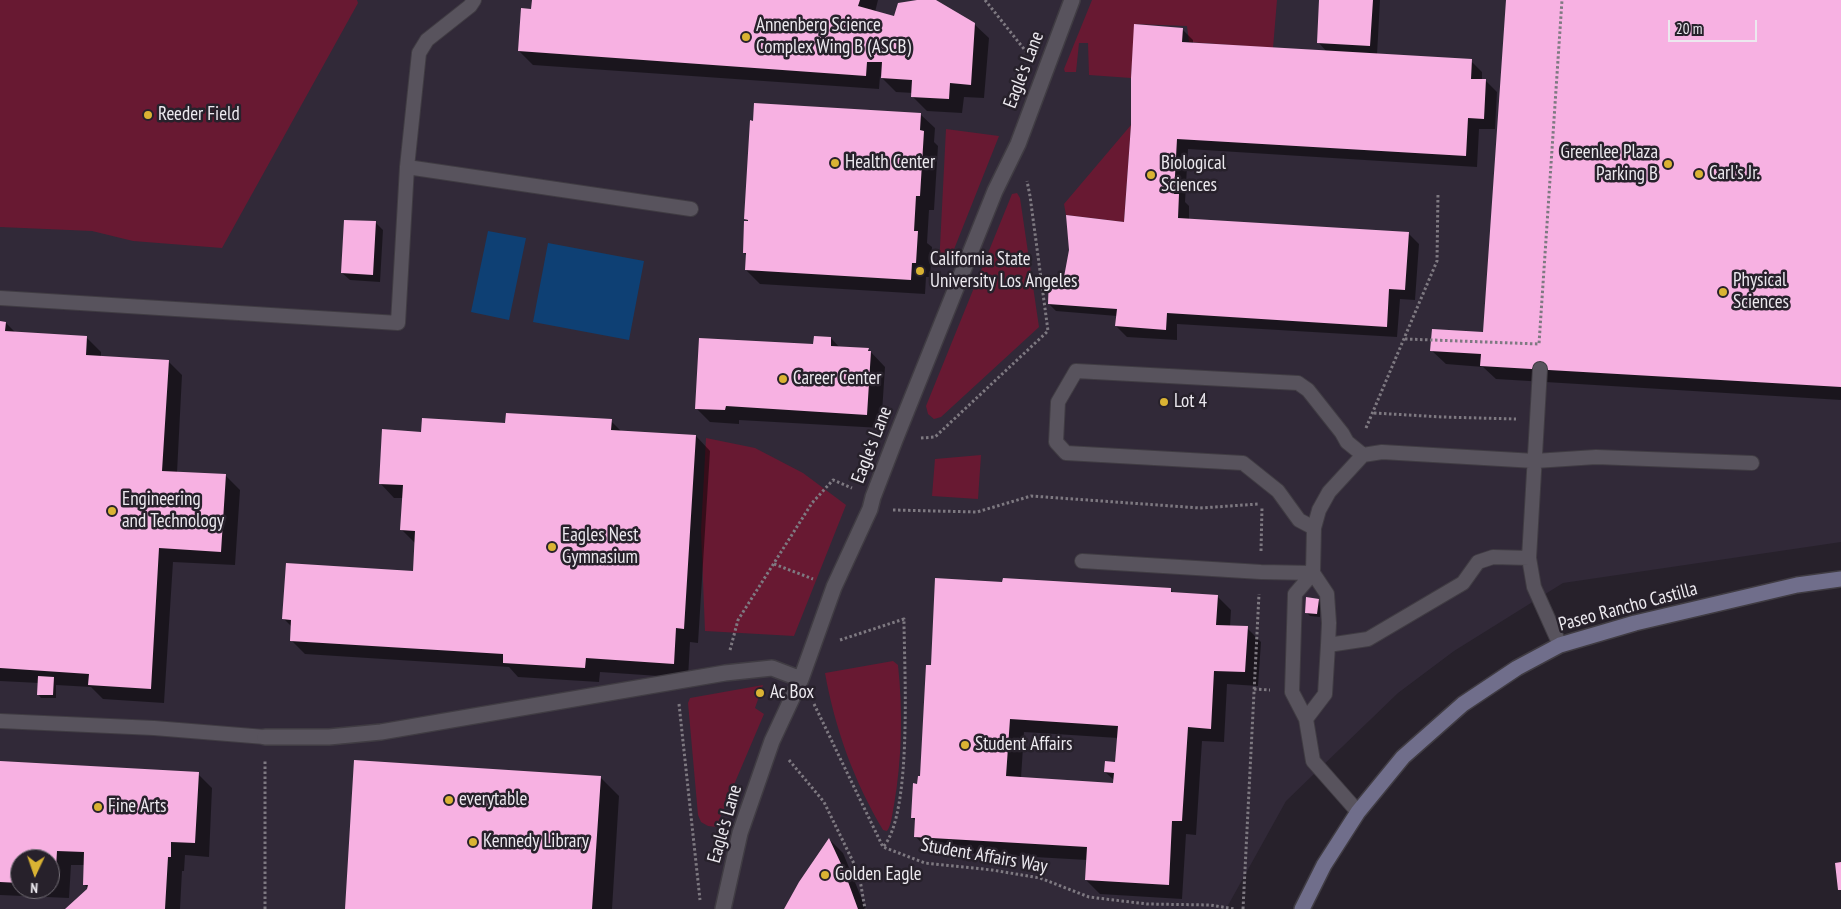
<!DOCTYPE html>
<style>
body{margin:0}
#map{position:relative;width:1841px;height:909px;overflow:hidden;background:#27212b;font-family:"PT Sans Narrow",sans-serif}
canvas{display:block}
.north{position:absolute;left:10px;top:849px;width:50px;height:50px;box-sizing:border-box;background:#27212b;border:1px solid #767179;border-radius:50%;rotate:183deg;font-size:14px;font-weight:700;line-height:20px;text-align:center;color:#ece9ef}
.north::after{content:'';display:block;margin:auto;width:18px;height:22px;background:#dab333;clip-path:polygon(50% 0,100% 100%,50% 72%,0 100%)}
.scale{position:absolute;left:1668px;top:20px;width:89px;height:22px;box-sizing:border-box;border:2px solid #ece9ef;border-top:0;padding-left:6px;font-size:15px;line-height:18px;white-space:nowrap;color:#ece9ef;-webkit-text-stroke:4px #27212b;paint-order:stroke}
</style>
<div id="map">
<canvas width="1841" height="909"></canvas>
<div class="north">N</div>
<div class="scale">20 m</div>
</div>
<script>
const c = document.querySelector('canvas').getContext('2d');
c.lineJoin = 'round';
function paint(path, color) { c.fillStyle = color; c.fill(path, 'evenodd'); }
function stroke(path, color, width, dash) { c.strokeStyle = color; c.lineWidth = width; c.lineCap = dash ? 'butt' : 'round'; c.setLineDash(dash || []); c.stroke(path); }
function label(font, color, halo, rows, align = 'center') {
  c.font = font + ' "PT Sans Narrow",sans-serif'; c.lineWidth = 5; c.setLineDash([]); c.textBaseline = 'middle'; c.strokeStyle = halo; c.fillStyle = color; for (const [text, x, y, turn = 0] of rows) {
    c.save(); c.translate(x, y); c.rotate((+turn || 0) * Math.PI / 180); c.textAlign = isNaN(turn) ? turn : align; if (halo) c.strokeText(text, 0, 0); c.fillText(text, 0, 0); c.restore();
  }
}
paint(new Path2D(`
 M0,0H1841V542L1563,583L1454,651L1398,693L1286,801L1226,909H0ZM20,859H50V889H20Z`), '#312938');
paint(new Path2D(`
 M0,0H357L358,3L222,248L133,241L92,231L0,227Z
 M1092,0H1277L1273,48L1189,42L1187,26L1135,24L1131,78L1089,75L1088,43H1079L1076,72H1065L1064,69Z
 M1131,125L1124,222L1066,215L1064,204Z
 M946,129L999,136L947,267L939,266Z
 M1017,193L1020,198L1039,327L941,417L934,419L928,414L926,406L1012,194Z
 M706,438L755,448L803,473L846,505L794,636L705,631L701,531Z
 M981,455L978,499L932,496L935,459Z
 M893,661L898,665C903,711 902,759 894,805C892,814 892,824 887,831L883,830C854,781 835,729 825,673Z
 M763,685L755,708L764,714L716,827L708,826L701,822L698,815L688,703L690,698Z`), '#681932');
paint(new Path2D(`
 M488,231L526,238L509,320L471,312Z
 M548,243L644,261L629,340L533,322Z`), '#0e4074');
paint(new Path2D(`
 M533,0H878L875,12L895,17L923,0H934L974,24L989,38L984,98L964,97L962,113L927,111L912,96L913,93L896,92L880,76L879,89L533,65L519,51L532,11Z
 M1320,0H1380L1377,55L1471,61L1482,72V80L1486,81L1497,92L1495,129H1479L1477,167L1188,149L1185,202L1189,206V220L1408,233L1419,244L1415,300L1400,299L1397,337L1177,324V340L1127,337L1116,326L1117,316L1056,311L1049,304L1065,278L1125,223L1182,29L1193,40V44L1327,52L1318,42Z
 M1507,0H1841V400L1496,379L1483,367L1446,364L1431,350L1484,333Z
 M920,114L935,128L934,142L938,146L934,210H929L927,243L932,247L930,277H926L925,294L760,284L746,270L747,256L744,253L749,222L745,219Z
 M345,221L376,223L383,230L380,282L350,280L342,273Z
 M0,323H6L16,333L87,338L101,352V357L168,361L182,375L177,473L226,476L240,490L235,565L173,562L164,703L103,699L91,687L56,685V698H41L38,694L39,683L0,681Z
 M831,338L840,348L868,349L885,367L881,428L739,420V424L710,422L696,408Z
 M611,421L622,432L696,436L710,451L698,643L690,642L688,678L600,672L599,682L518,677L509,667L305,654L291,640L292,627L284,619L414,573L416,544L401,529L403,498H394L380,483L422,433L507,425Z
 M1170,589L1175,594L1217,596L1231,610L1230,627L1247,628L1261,642L1258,686L1227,684L1224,742L1202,741L1196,835L1186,834L1182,899L1100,894L1086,880L1087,860L929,851L915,836L916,821L912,818L921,777L932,666ZM1024,732L1118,738L1116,763L1105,772L1115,781L1114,785L1021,778Z
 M1318,600L1321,603L1320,617L1310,616L1306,612Z
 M0,762L198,774L212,788L209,857L185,855L184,871H182L180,909H67L89,890L84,884L85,865H71L69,898L0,895ZM20,859H50V889H20Z
 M600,777L619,796L612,909H346Z
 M830,840L843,853L866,909H786Z`), '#0007');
paint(new Path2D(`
 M532,0H860L858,6L894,16L898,3L917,0H936L975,23L971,85L950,83L949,99L911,97L912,80L881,78L882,62H867L866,76L518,51L521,8L531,9Z
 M1319,0H1373L1370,46L1317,43Z
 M1506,0H1841V387L1480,366L1481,354L1430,351L1432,329L1483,332Z
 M1134,24L1183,28L1182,42L1472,59L1471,79H1486L1484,119L1468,118L1466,156L1177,139L1174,194H1179L1178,218L1409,232L1405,290L1389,289L1387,327L1167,313L1166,330L1115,326L1117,309L1048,304L1049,276L1064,277L1069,250L1066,215L1124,222L1131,125V78Z
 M754,103L921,113L920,130L924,131L920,196H916L914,231H918L916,263H912L911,280L745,270L746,253H743L744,221H748V220L744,219L750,120L753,121Z
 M344,220L376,221L373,275L341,273Z
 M0,321L6,322L5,331L87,336L86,355L169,360L162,471L226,474L221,552L159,548L151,689L88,685L89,674L0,668Z
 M814,336L831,337V346L869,348L868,351H871L867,415L726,406L725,410L695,409L699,338L813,344Z
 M506,413L612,419L611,430L696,435L684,629L676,628L674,664L586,658L585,668L503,663V654L290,641L291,620L282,619L286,563L413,571L415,531L400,530L403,485L379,484L382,429L421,432L422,418L505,423Z
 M935,578L1002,582L1003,578L1171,588V592L1218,595L1216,625L1248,626L1245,672L1214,671L1211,729L1188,727L1182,821H1172L1169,885L1085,880L1087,847L914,837L915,818H911L913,783L917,784L918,776H920L926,665H931ZM1010,719L1118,726L1115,762L1105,761L1104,772L1114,773L1113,783L1006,776Z
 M1306,597L1319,599L1317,614L1305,613Z
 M38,676L54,677L53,695H37Z
 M354,760L601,776L592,909H345Z
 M0,761L199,772L195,843L171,842V857H168L165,909H65L87,889L88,885H83L84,852L57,851L55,885H50V859H20V883L0,882Z
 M829,838L843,868L858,909H784L799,882Z
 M1841,862V890H1838L1835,863Z`), '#f7b1e2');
const lane = new Path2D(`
 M407,167L691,209
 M0,298L398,323L407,167L419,53L427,40L470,6L474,0
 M1540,369L1529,558L1534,587L1560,645
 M1314,528L1299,520L1278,491L1243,463L1066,453L1056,442L1058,402L1076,371L1298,383L1308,390L1342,433L1347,442L1363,455
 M1082,561L1261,572L1313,573
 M1313,573L1295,594L1292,692L1306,719L1313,761L1358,812
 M1328,645L1368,639L1463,583L1478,562L1493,557L1529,558
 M1306,719L1325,694L1328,645L1329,623L1327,594L1313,573L1314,528L1319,510L1329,492L1363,455L1382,452L1535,461L1596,457L1752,463
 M0,721L154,728L265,737`);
const street = new Path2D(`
 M265,737H329L381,732L725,673L772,668L801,679
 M723,909L740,833L772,741L801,679L834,587L870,509L873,497L895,440L995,191L1018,144L1072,0`);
const secondary = new Path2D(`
 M1302,909L1324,865L1358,812L1403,757L1463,704L1517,668L1560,645L1635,623L1797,585L1841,579`);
stroke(lane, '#403c43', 16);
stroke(street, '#403c43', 18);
stroke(secondary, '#403c43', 18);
stroke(new Path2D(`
 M985,0L1028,54
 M1405,339L1539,344L1562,0
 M1374,413L1442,417L1516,419
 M1366,428L1437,261L1438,193
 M921,438L935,437L1048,331L1030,196L1027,181
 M893,510L977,512L1031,496L1200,508L1259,504
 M1261,551L1262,507
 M774,564L813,579
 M840,640L904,619C904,666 913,814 883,847
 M730,650L738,620L812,503L833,480L852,488
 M1254,689L1270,690
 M679,704L700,900
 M814,704L883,847L925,863L992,870L1040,878L1089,897L1147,904L1210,905L1235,909
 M789,760L824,802L859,874L865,909
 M265,909V760
 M1243,909L1259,594`), '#7e7981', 3, [2.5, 2.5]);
stroke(lane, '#58535d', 14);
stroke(street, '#58535d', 15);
stroke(secondary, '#706e8b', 15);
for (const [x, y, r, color] of [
 [746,37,5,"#dab333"],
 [148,115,5,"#dab333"],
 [835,163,5,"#dab333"],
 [1668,164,5,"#dab333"],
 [1699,174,5,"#dab333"],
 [1151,175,5,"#dab333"],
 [920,271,5,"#dab333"],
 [1723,292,5,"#dab333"],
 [783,379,5,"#dab333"],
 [1164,402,5,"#dab333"],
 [112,511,5,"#dab333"],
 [552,547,5,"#dab333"],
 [760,693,5,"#dab333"],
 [965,745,5,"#dab333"],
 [449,800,5,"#dab333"],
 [98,807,5,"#dab333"],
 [473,842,5,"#dab333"],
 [825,875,5,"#dab333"]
]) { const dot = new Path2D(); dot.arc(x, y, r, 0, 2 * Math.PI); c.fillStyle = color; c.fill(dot); stroke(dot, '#27212b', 2); }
label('19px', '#ece9ef', '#27212b', [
 ["Annenberg Science",756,26],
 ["Complex Wing B (ASCB)",756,48],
 ["Reeder Field",158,115],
 ["Greenlee Plaza",1658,153,"right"],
 ["Parking B",1658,175,"right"],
 ["Health Center",845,163],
 ["Biological",1161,164],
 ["Sciences",1161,186],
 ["Carl's Jr.",1709,174],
 ["California State",930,260],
 ["University Los Angeles",930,282],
 ["Physical",1733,281],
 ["Sciences",1733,303],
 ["Career Center",793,379],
 ["Lot 4",1174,402],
 ["Engineering",122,500],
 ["and Technology",122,522],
 ["Eagles Nest",562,536],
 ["Gymnasium",562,558],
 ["Ac Box",770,693],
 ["Student Affairs",975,745],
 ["everytable",459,800],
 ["Fine Arts",108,807],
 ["Kennedy Library",483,842],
 ["Golden Eagle",835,875]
], 'left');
label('19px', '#ece9ef', '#27212b', [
 ["Eagle's Lane",1024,70,-69],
 ["Eagle's Lane",872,445,-69],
 ["Paseo Rancho Castilla",1628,607,-15],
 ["Eagle's Lane",725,824,-74],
 ["Student Affairs Way",984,856,10]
]);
</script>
